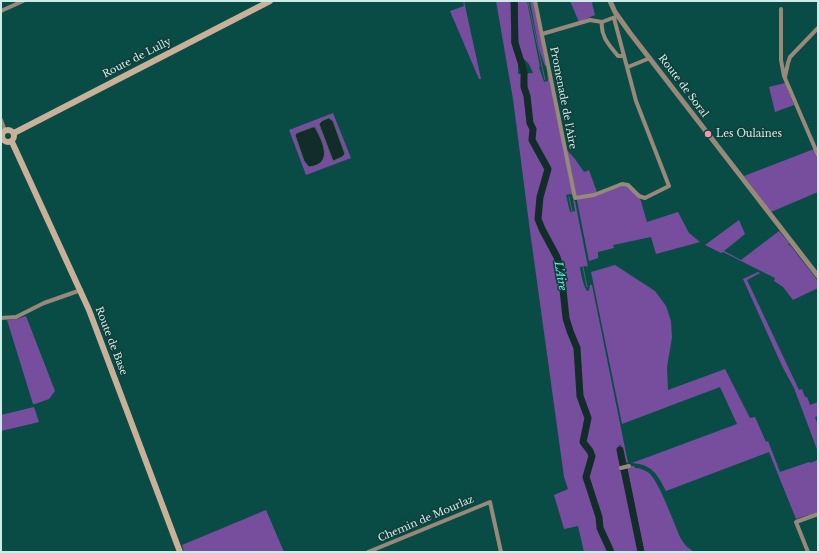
<!DOCTYPE html>
<style>
body{margin:0}
#map{position:relative;width:819px;height:553px;overflow:hidden;background:#094c46;font-family:"Libre Baskerville",serif}
canvas{display:block}
.frame{position:absolute;inset:0;border:2px solid #ceece7;pointer-events:none}
</style>
<div id="map">
<canvas width="819" height="553"></canvas>
<div class="frame"></div>
</div>
<script>
const c = document.querySelector('canvas').getContext('2d');
c.lineJoin = 'round';
function paint(path, color) { c.fillStyle = color; c.fill(path, 'evenodd'); }
function stroke(path, color, width, dash) { c.strokeStyle = color; c.lineWidth = width; c.lineCap = dash ? 'butt' : 'round'; c.setLineDash(dash || []); c.stroke(path); }
function label(font, color, halo, rows, align = 'center') {
  c.font = font + ' "Libre Baskerville",serif'; c.lineWidth = 3.5; c.setLineDash([]); c.textBaseline = 'middle'; c.strokeStyle = halo; c.fillStyle = color; for (const [text, x, y, turn = 0] of rows) {
    c.save(); c.translate(x, y); c.rotate((+turn || 0) * Math.PI / 180); c.textAlign = isNaN(turn) ? turn : align; if (halo) c.strokeText(text, 0, 0); c.fillText(text, 0, 0); c.restore();
  }
}
paint(new Path2D(`
 M463,1H464L481,79H479L450,11L464,6Z
 M496,1H511L512,24L511,42L518,63V74L533,73L529,64L523,58L518,41V1H527L540,67H539L544,82L548,81L547,71L574,195L572,194L566,195L570,212L575,211L573,200L575,201L588,267L586,266L580,267C581,274 583,285 587,291H585L591,290H589L590,285H592L628,463L625,462L622,448L620,446L622,445L617,446H619L618,449L621,462L620,463V471H622L638,552H584L578,526L564,529L554,495L568,489L564,477L530,231L513,99Z
 M530,1H535L547,65L545,66L539,49Z
 M570,1H594L592,3L595,15L579,22Z
 M785,83L794,105L775,112L769,87Z
 M333,113L351,158L306,175L289,130Z
 M814,149L818,158V192L771,212L744,176Z
 M567,150L575,159L584,172L589,170L598,195L622,186L628,187L640,198L647,222L678,212L689,233L700,242L656,254L651,237L613,245L614,248L598,252V258L589,261Z
 M739,220L745,234L724,251L741,260L779,231L789,243L788,245H790L818,281V288L793,300L783,287L774,281L775,278L723,252L721,253L705,245Z
 M615,265L655,291L666,306L671,321L672,337L667,367L668,390L725,369L750,418L755,417L766,442L768,441L780,472L809,462L810,463L818,460V512L796,519L769,452L666,491C657,474 653,465 632,463L737,424L720,387L622,424L591,272Z
 M758,272L760,273L747,280L799,390L802,389L805,397H807L810,405L818,402V416L815,417L818,426V452L794,388L782,366L743,279Z
 M26,316L55,391L49,399L35,404H33L7,320L17,319Z
 M34,407L39,422L1,431V415Z
 M627,466H634L635,468C640,468 645,470 649,473C660,483 674,524 681,539L686,546L694,552H644Z
 M266,510L284,552H184L182,545Z`), '#774e9e');
const water = new Path2D(`
 M329,118L333,121L345,154L342,157L333,161L319,124L322,121Z
 M313,127H315C323,142 334,164 309,167L304,161L295,135L297,133Z`);
paint(water, '#112c29');
stroke(water, '#4a6662', 1);
stroke(new Path2D(`
 M528,1L545,80
 M569,197L572,211
 M583,267L587,287`), '#4a6662', 1);
stroke(new Path2D(`
 M514,1L515,43L524,72V87L527,96L530,123L533,129L532,140L548,169L540,197L538,219L542,229L557,257L561,271L566,318L570,331L577,348L580,396L588,418L583,442L590,451L592,456L586,477L599,517L600,528L611,552
 M620,450L641,552`), '#112c29', 7);
stroke(new Path2D(`
 M535,1L575,198L594,195L622,184L628,185L639,196L645,198L669,186L636,101L614,18
 M781,9V60L784,76L818,155
 M1,11L23,1
 M602,22C600,36 610,46 618,56H624
 M542,34L590,20L602,22L615,17
 M628,67L650,58
 M785,77L788,63L790,57L818,28
 M1,120L5,131
 M1,318L16,317L44,303L81,290
 M621,468L629,466
 M368,552L490,502L501,552
 M808,552L796,522L818,514`), '#98897a', 4);
stroke(new Path2D(`
 M610,1L615,12L630,33L818,276
 M1,140L3,139`), '#98897a', 5);
stroke(new Path2D(`
 M2 136a6 6 0 1 1 12 0a6 6 0 1 1-12 0Z
 M14,133L270,1
 M12,142L89,310L180,552`), '#c9b199', 6);
for (const [x, y, r, color] of [
 [708,134,4,"#f29aad"]
]) { const dot = new Path2D(); dot.arc(x, y, r, 0, 2 * Math.PI); c.fillStyle = color; c.fill(dot); stroke(dot, '#113f3b', 1.5); }
label('10px', '#ceece7', '#113f3b', [
 ["Route de Lully",137,58,-27],
 ["Route de Soral",683,86,53],
 ["Promenade de l'Aire",563,98,79],
 ["Route de Base",111,341,69],
 ["Chemin de Mourlaz",426,519,-23]
]);
label('10px', '#ceece7', '#113f3b', [
 ["Les Oulaines",716,134]
], 'left');
label('italic 11px', '#69f0e2', '#113f3b', [
 ["L'Aire",560,276,81]
]);
</script>
